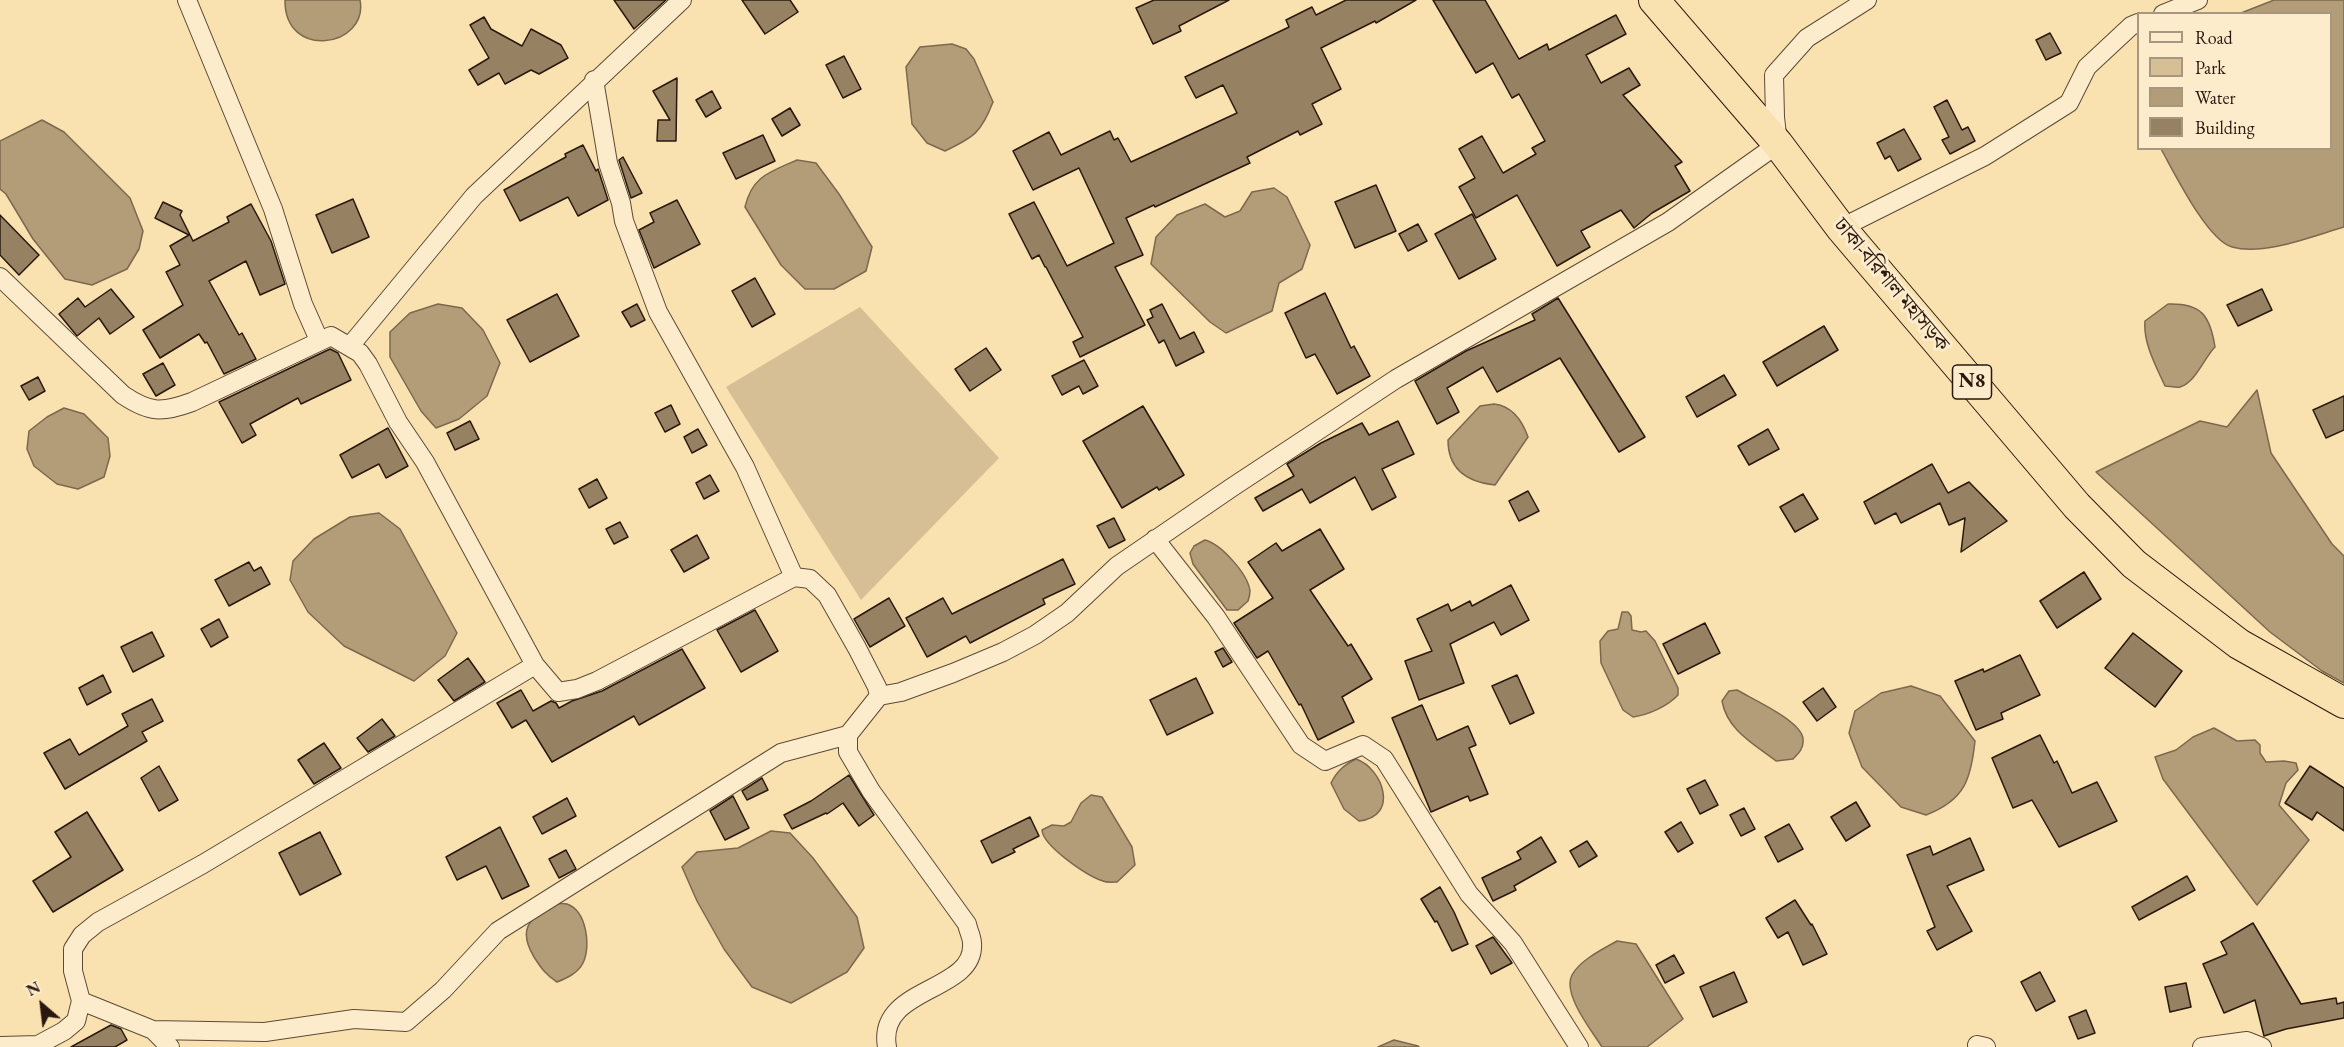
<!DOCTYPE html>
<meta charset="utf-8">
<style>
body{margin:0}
#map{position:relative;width:2344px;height:1047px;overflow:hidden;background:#fae1b0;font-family:"EB Garamond",serif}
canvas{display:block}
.legend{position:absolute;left:2137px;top:12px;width:195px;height:138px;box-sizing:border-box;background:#fceccc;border:2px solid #a89780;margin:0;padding:8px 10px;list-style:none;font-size:18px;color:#29180e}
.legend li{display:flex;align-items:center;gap:12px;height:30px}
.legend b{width:30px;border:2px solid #a89780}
.north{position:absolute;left:12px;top:975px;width:60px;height:60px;-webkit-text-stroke:4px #fceccc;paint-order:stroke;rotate:332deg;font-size:16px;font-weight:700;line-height:24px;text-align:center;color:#29180e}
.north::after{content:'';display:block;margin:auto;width:21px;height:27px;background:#29180e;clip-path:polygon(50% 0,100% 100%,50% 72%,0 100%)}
</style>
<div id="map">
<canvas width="2344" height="1047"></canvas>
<ul class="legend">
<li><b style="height:8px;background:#fceccc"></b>Road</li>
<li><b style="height:16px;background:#d6bf94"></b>Park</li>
<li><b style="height:16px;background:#b39d79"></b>Water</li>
<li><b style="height:16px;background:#968162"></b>Building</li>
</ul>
<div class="north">N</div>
</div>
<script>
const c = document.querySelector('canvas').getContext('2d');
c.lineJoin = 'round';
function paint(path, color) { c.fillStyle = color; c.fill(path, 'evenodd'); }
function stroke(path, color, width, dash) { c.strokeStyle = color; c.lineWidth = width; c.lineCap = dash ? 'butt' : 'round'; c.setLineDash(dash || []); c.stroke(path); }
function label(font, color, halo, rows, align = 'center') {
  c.font = font + ' "EB Garamond","Noto Serif Bengali",serif'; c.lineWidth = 6; c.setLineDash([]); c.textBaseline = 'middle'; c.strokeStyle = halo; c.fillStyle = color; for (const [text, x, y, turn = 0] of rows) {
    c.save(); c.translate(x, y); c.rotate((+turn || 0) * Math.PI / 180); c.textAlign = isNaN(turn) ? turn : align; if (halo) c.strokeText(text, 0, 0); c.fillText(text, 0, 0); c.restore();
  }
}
paint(new Path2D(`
 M860,307L999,458L861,600L726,387Z`), '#d6bf94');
const water = new Path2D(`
 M285,0H360C369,47 284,61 285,0Z
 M2274,0H2344V227C2313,236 2264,256 2232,247C2207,240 2174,172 2161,149L2330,148V14L2241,13Z
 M952,44L966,49L974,59L993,102C981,133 974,137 945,151L927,143L912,124L906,67L920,47Z
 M42,120L64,132L130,198L143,231L139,249L127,269L92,285L65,279L33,239L6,194L0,189V141Z
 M797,160L816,163L839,194L872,247L866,271L834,289H805L781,265L745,207C752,176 770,172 797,160Z
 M1274,188L1287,197L1310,245L1302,269L1279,283L1272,311L1226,333L1210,322L1151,264L1156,237L1177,215L1205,204L1225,217L1240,211L1252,192Z
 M438,304L462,308L483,330L500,363L487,396L459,419L436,428L421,411L390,357V332L410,313Z
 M2168,304C2201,303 2210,315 2215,347C2204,358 2196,382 2180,387C2176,388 2169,386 2165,386C2156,366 2143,343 2145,321Z
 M2257,390L2271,453L2332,544L2344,556V683L2322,671L2270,632L2096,472L2200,421L2227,427Z
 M1494,404C1512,406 1522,420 1528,437L1495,485C1467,482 1448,470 1448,440L1480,406Z
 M64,408L84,414L108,438L110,456L104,477L78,489L57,484L34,466L27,449L29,431L47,417Z
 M379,513L400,529L457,633L445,656L414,681L344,646L308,612L290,580L293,561L314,539L350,517Z
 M1205,540C1221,544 1248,574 1250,591C1250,595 1249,598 1248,601L1238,610H1227L1193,564L1190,553L1194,546Z
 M1622,612H1628L1631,616L1632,630L1641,632L1646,631L1655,641L1678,688V695C1668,706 1648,715 1633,717L1623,710L1601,663L1600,641L1608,631L1618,629Z
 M1911,686L1940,696L1975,741C1971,779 1965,800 1926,815L1901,807L1862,767L1849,733L1855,711L1881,693Z
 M1737,690C1752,699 1802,721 1803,739C1804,748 1799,753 1793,759L1776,761C1754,744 1727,730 1722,701L1729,691Z
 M2214,728L2237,741L2255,740L2260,745V753L2266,762L2284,761L2296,763L2298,770L2286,783L2279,805L2309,840L2257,905L2163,779L2155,757L2176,750L2193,737Z
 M1356,759C1384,769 1399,817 1359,821L1344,809L1331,783C1337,771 1344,765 1356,759Z
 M1091,795L1102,797L1132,847L1135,865L1117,882C1113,882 1107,883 1103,881C1087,876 1043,846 1042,830L1052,825L1064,826L1071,822L1081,803Z
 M771,831L790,833L813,858L857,917L864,948L847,972L791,1003L752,987L724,949L697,901L682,867L697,852L738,848Z
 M552,904C557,904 563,903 567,904C587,911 591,947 583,963C578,973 567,978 557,982C546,975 541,968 534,957C518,930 528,920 552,904Z
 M1617,941L1636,944L1683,1019L1647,1047H1602C1592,1031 1562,994 1572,975C1580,960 1603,949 1617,941Z
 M1394,1040L1418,1046L1419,1047H1378Z`);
paint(water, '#b39d79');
stroke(water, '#7c684e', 1.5);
const building = new Path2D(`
 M614,0H666L634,29Z
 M742,0H790L798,12L765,34Z
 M1154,0H1229L1179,26L1181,31L1153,44L1136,8Z
 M1346,0H1416L1376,23L1375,21L1321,48L1341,89L1312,104L1322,124L1300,135L1298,131L1247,157L1250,163L1155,207L1154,205L1126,218L1143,255L1115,267L1145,325L1080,357L1073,342L1083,337L1046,267H1045L1039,255L1032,259L1009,214L1034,202L1067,266L1114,243L1079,168L1033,190L1013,151L1049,132L1061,155L1110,131L1114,140L1118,138L1131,162L1237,113L1223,85L1196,98L1185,77L1289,27L1286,20L1312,7L1316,15Z
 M1433,0H1485L1519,59L1547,44L1549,50L1616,15L1626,34L1586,55L1601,83L1629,68L1640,85L1623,95L1682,162L1675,166L1690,191L1652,213L1634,228L1621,210L1581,231L1590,247L1557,266L1517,195L1476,218L1459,187L1475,178L1459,149L1482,136L1503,173L1536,154L1532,148L1545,141L1519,94L1512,98L1493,63L1476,73Z
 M484,17L491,29L522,46L531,29L561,45L568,58L539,74L531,70L505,84L499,73L478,85L469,70L489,58L470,25Z
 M2050,33L2061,53L2046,60L2036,40Z
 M844,56L861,89L843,98L826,65Z
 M677,78L676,141H657L658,120H670L653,91Z
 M712,91L721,108L706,117L696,100Z
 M1947,100L1962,130L1968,127L1975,141L1950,154L1942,140L1949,137L1934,107Z
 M790,108L800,125L782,136L772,119Z
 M1904,129L1921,159L1898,171L1890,156L1885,159L1877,143Z
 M763,135L775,161L736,179L723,153Z
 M583,145L596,171L598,169L608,200L578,216L568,197L520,221L504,190L566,157L565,154Z
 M623,157L642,193L631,198L619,160Z
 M1376,185L1396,231L1355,248L1335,202Z
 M353,199L369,237L332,253L316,215Z
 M677,200L700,244L654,268L639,230L654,222L650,213Z
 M163,202L182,211L180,215L193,241L229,222L227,217L251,204L271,241L285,284L260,295L246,261L209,281L239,335L242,333L256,359L224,374L207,342L205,343L199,334L160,358L143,330L183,305L166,272L180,265L170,246L189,235L155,218Z
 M1472,214L1496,259L1459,279L1435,234Z
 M0,215L39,255L19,275L0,255Z
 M1418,224L1427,241L1408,251L1399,234Z
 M755,278L775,314L752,327L732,291Z
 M111,289L134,317L110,334L99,318L77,336L59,314L78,298L85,307Z
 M2262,289L2272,310L2238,326L2227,305Z
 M1325,293L1351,348L1354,346L1370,376L1337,394L1315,354L1306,358L1285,313Z
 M557,294L579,336L530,362L507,320Z
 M1558,298L1645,437L1619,452L1560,358L1497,392L1483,367L1447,388L1459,412L1437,424L1415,381L1466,351L1535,320L1532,314Z
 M637,304L645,320L631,327L622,312Z
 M1162,304L1180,339L1194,332L1204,352L1176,366L1164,340L1159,343L1147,320L1153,317L1150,310Z
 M1824,326L1838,350L1777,386L1763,362Z
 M986,348L1001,370L970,391L955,369Z
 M330,349L338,353L351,380L301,404L298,398L250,424L256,435L242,443L219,402Z
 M1084,360L1098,386L1083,394L1079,386L1062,395L1052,376Z
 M163,363L175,385L156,396L143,374Z
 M1724,375L1736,395L1697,417L1686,397Z
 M38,377L45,391L29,400L21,386Z
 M2344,396V430L2326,438L2313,410Z
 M671,405L680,424L665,432L655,413Z
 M1143,406L1184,475L1159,490L1157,487L1122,508L1083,441Z
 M470,421L479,439L455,450L447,433Z
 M1398,421L1414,454L1382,469L1396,497L1372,510L1355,477L1310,503L1302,489L1263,511L1255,498L1294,476L1287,464L1321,443L1362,423L1369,435Z
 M388,428L408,466L386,478L379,464L352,478L340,455Z
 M698,429L707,445L692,453L684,437Z
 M1768,429L1779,449L1749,465L1738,446Z
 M1932,464L1948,493L1969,482L2007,521L1961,552L1965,518L1949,525L1940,503L1901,523L1896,513L1875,524L1864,502Z
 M710,475L719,491L704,499L696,483Z
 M597,479L607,498L589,508L579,489Z
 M1528,491L1539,511L1519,521L1509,501Z
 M1803,494L1818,519L1795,532L1780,507Z
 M1114,518L1125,540L1109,548L1097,526Z
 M620,522L628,537L614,544L606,529Z
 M1320,529L1344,569L1310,590L1348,646L1351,644L1372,679L1342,697L1354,722L1318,740L1301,704L1299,705L1268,651L1257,658L1234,623L1273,598L1248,562L1276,543L1282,551Z
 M697,535L709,558L684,572L671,550Z
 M1063,559L1075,584L1043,599L1045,604L970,643L966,636L927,657L906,618L943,598L952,614Z
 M249,562L254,571L261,567L270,584L229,606L215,580Z
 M2084,572L2101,599L2057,628L2040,601Z
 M1511,585L1529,620L1501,635L1494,622L1450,644L1464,683L1419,700L1405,661L1432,651L1417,619L1448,604L1451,611L1470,601L1472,606Z
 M889,598L905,626L870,647L854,619Z
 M755,610L778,651L741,672L717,630Z
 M219,619L228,637L211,647L201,629Z
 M1705,623L1720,653L1678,674L1663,644Z
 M152,632L164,656L133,672L121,647Z
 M2133,633L2182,671L2155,707L2105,668Z
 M1223,648L1232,662L1223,667L1215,652Z
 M682,649L705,688L639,725L634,716L552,762L526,720L512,728L497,703L521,690L533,711L551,701L556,703L559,708L572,701L602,691Z
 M2020,655L2040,695L2001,713L2003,719L1976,730L1955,681L1983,669L1984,672Z
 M468,658L485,682L454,701L438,680Z
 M103,675L111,692L87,705L79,688Z
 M1517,675L1534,713L1510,724L1492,686Z
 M1196,678L1213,713L1167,735L1150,700Z
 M1823,688L1836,707L1817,721L1803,702Z
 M152,699L163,721L142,732L147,741L65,789L44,753L70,739L79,755L128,726L122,714Z
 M1422,705L1437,740L1468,726L1476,745L1469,748L1488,794L1470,801L1468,796L1431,812L1392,718Z
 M382,719L395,736L368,752L357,738Z
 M2040,735L2054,763L2057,761L2072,793L2097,782L2117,821L2059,847L2032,800L2013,808L1992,758Z
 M324,743L341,768L314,784L298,760Z
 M159,766L178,800L159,811L141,778Z
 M2310,766L2344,788V831L2317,812L2312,820L2285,803Z
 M849,775L874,815L859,826L843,803L827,814L826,813L792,829L784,815L811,801Z
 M762,778L768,790L747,800L742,791Z
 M1705,780L1718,805L1700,814L1687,789Z
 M733,796L749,828L725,840L710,811Z
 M567,798L576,816L542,834L533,817Z
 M1856,802L1870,826L1846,841L1831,817Z
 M1744,808L1755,829L1741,836L1730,815Z
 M87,812L123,870L53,912L33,881L71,857L55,832Z
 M1030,817L1039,836L1013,849L1015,852L992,863L981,841Z
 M1681,822L1693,843L1678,852L1665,832Z
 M1789,824L1803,849L1778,862L1765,837Z
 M500,827L529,886L502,899L486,866L457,880L446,857Z
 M320,832L341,874L300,895L279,853Z
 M1541,837L1556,862L1514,886L1516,890L1493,901L1482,878L1521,859L1517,852Z
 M1970,838L1984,870L1947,886L1972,931L1937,950L1927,931L1935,927L1907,855L1930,846L1933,855Z
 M1587,841L1597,856L1579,867L1570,851Z
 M566,850L576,869L559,878L549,859Z
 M2187,876L2195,890L2139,920L2132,907Z
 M1440,887L1454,912L1468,944L1452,951L1437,921L1435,922L1421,899Z
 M1795,900L1811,925L1812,924L1827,954L1803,965L1788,932L1778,938L1766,918Z
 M2253,923L2301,1004L2336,998L2337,1004L2344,1002V1018L2286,1029L2264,1036L2255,1000L2224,1013L2203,964L2227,954L2221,942Z
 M1493,937L1512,963L1491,974L1476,946Z
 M1674,955L1684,973L1665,983L1656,965Z
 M1734,972L1747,1002L1713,1017L1700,987Z
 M2040,972L2055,1001L2036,1011L2021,982Z
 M2186,983L2191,1007L2170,1012L2165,987Z
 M2086,1010L2095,1033L2078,1039L2069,1017Z
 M111,1025L121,1029L127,1040L115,1047H71Z`);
paint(building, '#968162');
stroke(building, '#29180e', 1.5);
const minor = new Path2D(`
 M187,0L273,209L303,304L319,340
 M2163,14L2198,0
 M594,80L608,163L621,203L624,221L658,312L745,467L794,577
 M1841,228L1985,156L2069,103L2087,67L2131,26L2138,23
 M0,277L123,395C150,413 162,413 192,402L331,336L360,353L368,364L398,422L425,462L535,665L558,692L577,689L597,681L794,577L810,579L827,595L857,648L877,687L879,696
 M350,346L474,196L682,0
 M1155,539L1216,617L1301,745L1325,761L1363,745L1384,759L1469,894L1513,943L1579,1047
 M81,1001L153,1030L170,1047
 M153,1030L265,1032L354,1019L406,1022L443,990L498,931L781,753L848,735
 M1977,1045L1986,1047
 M0,1046L38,1045L64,1031L76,1021L81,1001L73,971V949L82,935L98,922L203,864L535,665
 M887,1047C876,986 976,993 972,943C972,937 968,930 967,924L871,791L848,752V735L879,696L901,692L953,673L1003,652L1035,635L1067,613L1117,566L1231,488L1396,379L1668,222L1778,144L1775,117L1774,75L1807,38L1867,0
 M2202,1047L2247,1041L2262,1047`);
const trunk = new Path2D(`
 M1654,0L1778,144L1841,228L2077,506L2134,564L2239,644L2344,703`);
stroke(minor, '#5d4a36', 20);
stroke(trunk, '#29180e', 32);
stroke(minor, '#fceccc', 18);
stroke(trunk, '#fae1b0', 30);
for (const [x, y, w] of [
 [1972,382,39]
]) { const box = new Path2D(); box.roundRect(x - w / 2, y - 17, w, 34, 4.5); c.fillStyle = '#fceccc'; c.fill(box); stroke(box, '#29180e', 1.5); }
label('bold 20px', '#29180e', null, [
 ["N8",1972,382]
]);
label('21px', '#29180e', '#fceccc', [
 ["ঢাকা-বরিশাল মহাসড়ক",1891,285,50]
]);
</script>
